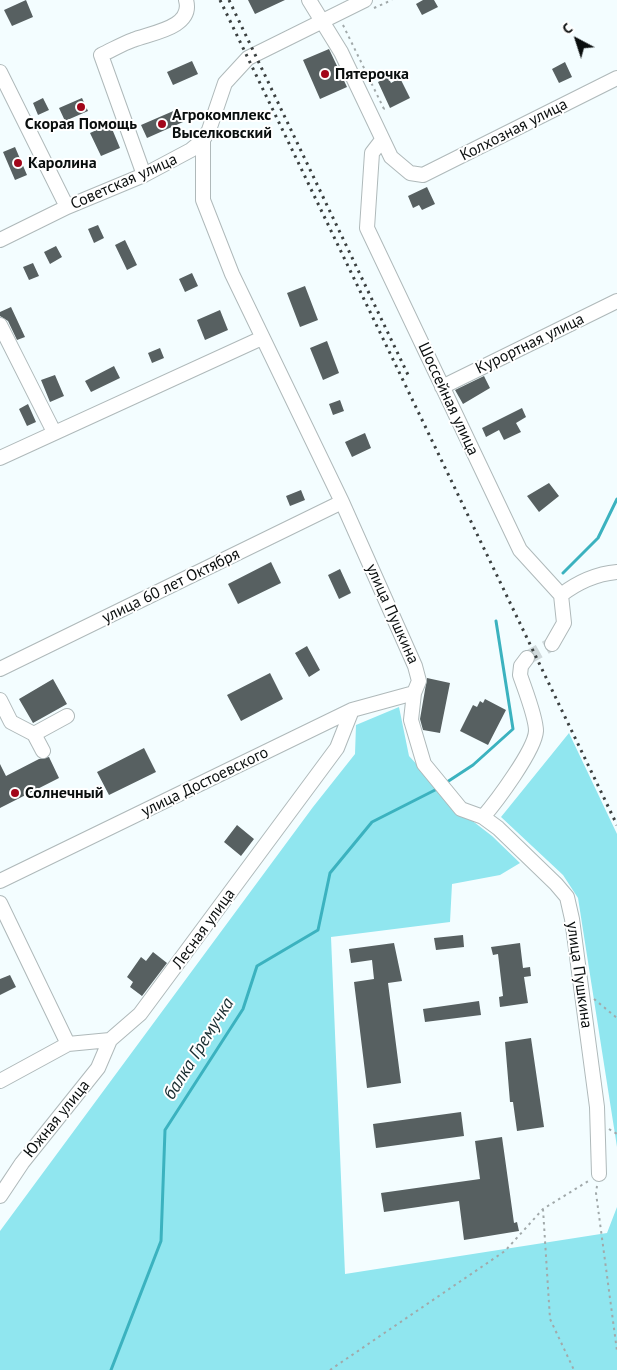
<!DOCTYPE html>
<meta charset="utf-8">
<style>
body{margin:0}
#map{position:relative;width:617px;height:1370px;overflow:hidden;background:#f3fdff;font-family:"PT Sans",sans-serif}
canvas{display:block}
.north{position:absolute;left:552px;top:15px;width:50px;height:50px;-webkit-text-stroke:4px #fff;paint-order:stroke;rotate:320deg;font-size:14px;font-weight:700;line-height:20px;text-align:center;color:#0a0e0e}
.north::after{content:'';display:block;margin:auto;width:18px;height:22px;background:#0a0e0e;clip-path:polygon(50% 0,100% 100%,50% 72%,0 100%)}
</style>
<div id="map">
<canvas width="617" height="1370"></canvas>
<div class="north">С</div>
</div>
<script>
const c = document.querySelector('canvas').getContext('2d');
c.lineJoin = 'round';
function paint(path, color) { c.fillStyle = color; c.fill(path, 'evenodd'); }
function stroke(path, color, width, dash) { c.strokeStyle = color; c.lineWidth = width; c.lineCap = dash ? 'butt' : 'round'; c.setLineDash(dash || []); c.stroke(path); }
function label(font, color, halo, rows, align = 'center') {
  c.font = font + ' "PT Sans",sans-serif'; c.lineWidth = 4; c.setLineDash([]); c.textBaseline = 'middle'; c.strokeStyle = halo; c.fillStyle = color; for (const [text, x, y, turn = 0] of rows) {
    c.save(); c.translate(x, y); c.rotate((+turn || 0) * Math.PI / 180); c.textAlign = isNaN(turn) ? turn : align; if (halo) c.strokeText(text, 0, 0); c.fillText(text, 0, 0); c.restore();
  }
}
paint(new Path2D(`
 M399,707L409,756L461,812L492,836L520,863L500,875L452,884L450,922L331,937L345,1274L607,1233L617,1207V1370H0V1231L313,807L355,754L356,725Z
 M569,733L617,834V1147L578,898L563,875L501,817Z`), '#90e6ef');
stroke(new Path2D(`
 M563,573L598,538L617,499
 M444,784L473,765L513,729L496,621
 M111,1370L161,1241L165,1130L243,1009L257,966L318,930L330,873L372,822L439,788`), '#3bb2bf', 3);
paint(new Path2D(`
 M26,0L33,17L12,26L4,10Z
 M248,0H285L255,14Z
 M423,0H434L438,7L422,15L416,4Z
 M329,49L347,87L320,99L303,60Z
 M192,61L198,74L173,85L167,72Z
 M565,62L572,77L559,83L552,69Z
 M388,77L391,83L400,78L410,98L390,108L378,82Z
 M43,98L49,110L38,115L33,103Z
 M82,98L88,111L65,121L59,108Z
 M178,109L183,122L147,138L141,125Z
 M110,124L120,148L101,156L90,133Z
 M15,147L27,175L15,180L3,152Z
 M427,187L435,204L422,210L419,205L413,208L408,196Z
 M98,225L104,238L94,243L88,229Z
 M125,240L137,265L127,270L115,245Z
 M56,246L62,257L50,264L44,252Z
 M33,263L39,276L29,280L23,267Z
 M192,273L198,286L185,292L179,279Z
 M305,286L318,320L300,327L287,293Z
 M11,307L25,337L17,340L8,321L0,316V312Z
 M220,310L228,330L205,340L197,320Z
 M327,341L339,373L323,380L310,348Z
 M160,348L164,358L152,363L148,353Z
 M114,366L120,378L91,392L85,381Z
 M55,375L64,396L50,402L41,380Z
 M484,376L490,388L463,404L455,390Z
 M340,400L344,411L333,415L329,404Z
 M28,404L36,422L27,426L19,409Z
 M522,408L526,417L516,423L521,432L504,440L499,430L486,437L482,428Z
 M365,433L371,448L352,457L345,442Z
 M549,483L559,496L539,512L527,496Z
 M301,490L305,500L290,506L286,496Z
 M271,562L281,583L238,604L228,584Z
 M340,569L351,593L339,599L328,575Z
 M307,646L320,670L309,677L295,653Z
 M270,673L283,699L241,721L227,695Z
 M427,678L450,683L440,733L423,730L420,719Z
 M53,679L67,704L33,723L19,699Z
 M485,699L506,710L488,745L460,731L473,705L477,707L480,701L483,703Z
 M144,748L156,772L109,795L97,772Z
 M49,757L59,778L0,808V764L6,776L39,759Z
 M237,825L254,839L241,856L224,842Z
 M463,935L464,947L436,950L434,938Z
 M394,943L402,981L388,983L401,1083L367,1088L354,982L374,979L372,960L351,963L349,949Z
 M520,943L523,968L530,967L531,976L524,977L528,1003L500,1007L499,997L503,996L498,954L493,955L491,947Z
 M153,952L167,963L142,996L130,987L133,982L127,977L141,957L146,961Z
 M10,975L16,987L0,995V979Z
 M479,1001L481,1015L425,1022L423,1009Z
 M531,1038L544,1127L517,1131L513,1102H510L505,1042Z
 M461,1112L464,1136L376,1148L373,1124Z
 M502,1137L514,1223L517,1222L519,1231L464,1240L459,1201L384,1212L381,1193L480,1179L475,1141Z`), '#576061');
stroke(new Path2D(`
 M527,658L552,644`), '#d0d9db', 14, [14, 7]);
const minor = new Path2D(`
 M309,0L341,52L391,157L410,173L423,175L617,78
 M0,72L67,207
 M203,140V200L232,274L342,502L415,666L419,681L414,693L411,720L424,764L461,809L483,817L498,828L556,884L567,897L572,919L597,1107L599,1174
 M382,140L372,153L367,228L520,550L561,595L564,623L552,644
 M144,175L101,55C112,50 122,44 133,40C150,33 194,28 186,0
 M0,240L67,207L144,175L191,150L203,140L209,130L225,83L248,58L365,0
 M0,325L54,432
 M442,387L617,301
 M0,458L262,338
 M561,595C578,582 595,574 617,572
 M0,669L342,502
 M0,700L11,722L34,734L67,716
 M34,734L43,751
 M483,817C496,802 535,750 536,731C536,717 525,690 520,675L521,666L527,658
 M0,881L352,710L414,693
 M0,903L68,1044
 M0,1081L68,1044L110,1040L140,1014L337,748L352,710
 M0,1196L22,1163L98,1068L110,1040`);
stroke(minor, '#afb9ba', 16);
stroke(new Path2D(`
 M374,8L392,0
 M343,25L384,109L382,110
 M594,999L617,1018
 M609,1129L617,1134
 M597,1186L596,1193L617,1351
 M543,1209L550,1319L574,1370
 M330,1370L505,1251L543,1209L590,1180`), '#a1a9aa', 2, [2.5, 4]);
stroke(minor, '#fff', 14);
stroke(new Path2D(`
 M220,0L617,825
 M229,0L410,379`), '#3b4040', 3, [2.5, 5]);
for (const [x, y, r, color] of [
 [325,74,5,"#a2061a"],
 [81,107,5,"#a2061a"],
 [162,124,5,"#a2061a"],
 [18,163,5,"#a2061a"],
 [15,793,5,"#a2061a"]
]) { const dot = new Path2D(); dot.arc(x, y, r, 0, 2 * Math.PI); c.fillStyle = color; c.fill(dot); stroke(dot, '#fff', 2); }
label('bold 16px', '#0a0e0e', '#fff', [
 ["Пятерочка",335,74],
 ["Агрокомплекс",172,115],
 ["Выселковский",172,133],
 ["Скорая Помощь",81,124,"center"],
 ["Каролина",28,163],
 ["Солнечный",25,793]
], 'left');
label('16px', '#0a0e0e', '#fff', [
 ["Колхозная улица",514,130,-27],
 ["Советская улица",124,182,-24],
 ["Курортная улица",530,344,-26],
 ["Шоссейная улица",448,399,65],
 ["улица 60 лет Октября",171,586,-26],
 ["улица Пушкина",392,614,66],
 ["улица Достоевского",205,782,-26],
 ["Лесная улица",204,929,-54],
 ["улица Пушкина",579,975,82],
 ["Южная улица",57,1119,-51]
]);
label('italic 18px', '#192d30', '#fff', [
 ["балка Гремучка",199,1049,-58]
]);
</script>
